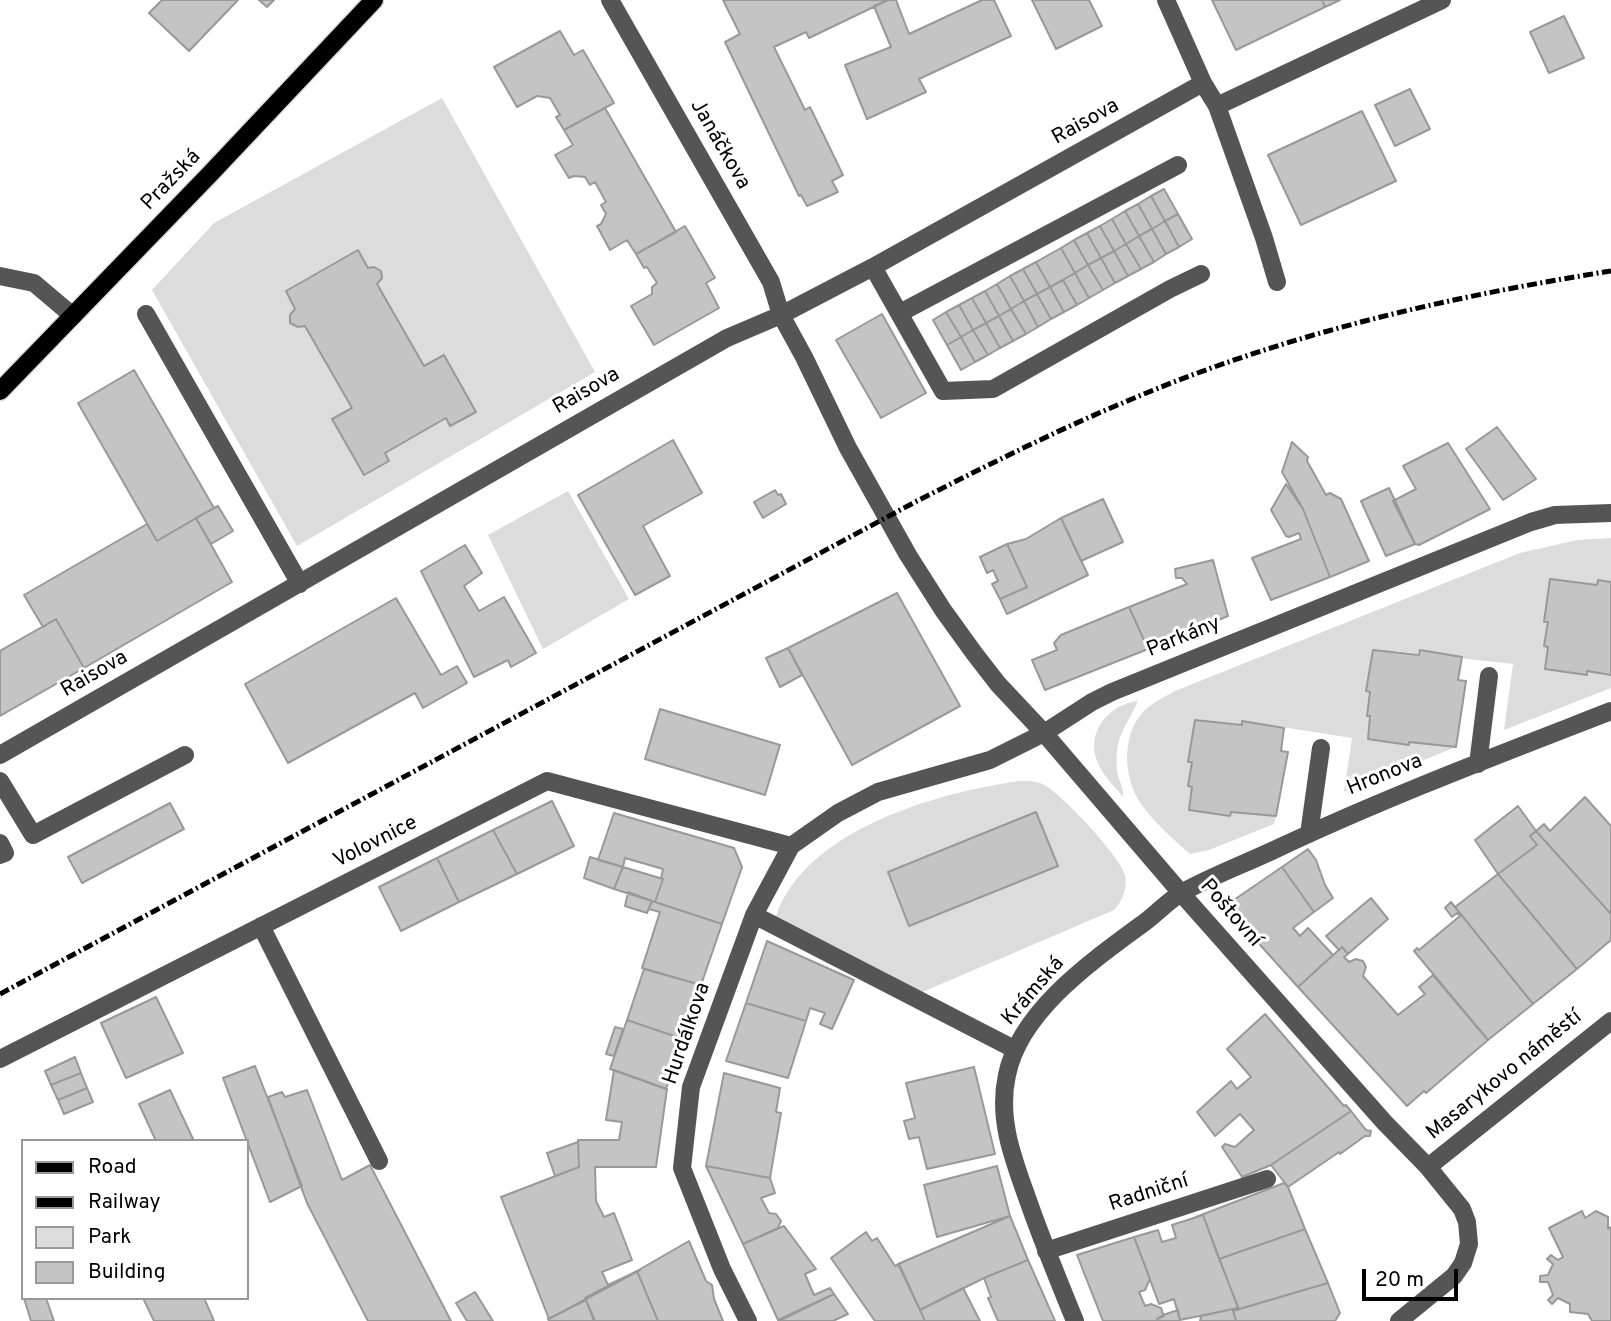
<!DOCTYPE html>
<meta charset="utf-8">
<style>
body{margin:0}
#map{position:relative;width:1611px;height:1321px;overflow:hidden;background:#fff;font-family:Overpass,sans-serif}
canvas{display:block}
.legend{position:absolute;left:21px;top:1139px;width:228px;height:161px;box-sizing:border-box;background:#fff;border:2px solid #999;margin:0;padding:9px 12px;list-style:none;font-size:21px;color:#000}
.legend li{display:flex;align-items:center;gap:14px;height:35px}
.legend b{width:35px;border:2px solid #999}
.scale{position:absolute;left:1362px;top:1269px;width:96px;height:32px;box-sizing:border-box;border:4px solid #000;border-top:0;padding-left:9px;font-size:21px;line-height:24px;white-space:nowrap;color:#000;-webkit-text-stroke:5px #fff;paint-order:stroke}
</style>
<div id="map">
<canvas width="1611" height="1321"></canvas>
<ul class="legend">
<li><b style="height:9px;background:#000"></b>Road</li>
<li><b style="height:9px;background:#000"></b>Railway</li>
<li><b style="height:19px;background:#dcdcdc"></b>Park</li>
<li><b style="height:19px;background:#c4c4c4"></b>Building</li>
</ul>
<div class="scale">20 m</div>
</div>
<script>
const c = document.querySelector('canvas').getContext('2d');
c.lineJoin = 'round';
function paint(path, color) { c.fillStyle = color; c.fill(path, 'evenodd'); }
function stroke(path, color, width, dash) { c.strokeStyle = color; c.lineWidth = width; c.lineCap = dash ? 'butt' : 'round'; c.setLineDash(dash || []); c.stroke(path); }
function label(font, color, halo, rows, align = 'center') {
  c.font = font + ' Overpass,sans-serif'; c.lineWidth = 6; c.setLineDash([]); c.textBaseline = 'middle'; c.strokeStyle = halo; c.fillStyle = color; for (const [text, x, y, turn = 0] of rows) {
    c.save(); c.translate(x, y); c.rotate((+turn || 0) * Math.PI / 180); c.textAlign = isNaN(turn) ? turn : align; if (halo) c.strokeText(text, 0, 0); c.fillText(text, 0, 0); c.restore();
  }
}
paint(new Path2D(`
 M442,98L595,372L297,546L152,290L214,223Z
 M568,491L629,599L543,649L488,535Z
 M1611,538V582L1598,580L1597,585L1551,579L1544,621L1548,622L1544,646L1548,647L1545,669L1586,675L1587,671L1611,675V688L1504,730L1513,664L1396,651L1366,691L1370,692L1367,715L1370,716L1368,739L1408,745L1409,742L1456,747L1344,792L1352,738L1243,721L1242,725L1195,720L1189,762H1192L1188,786L1192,787L1189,810L1230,816L1231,812L1276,816L1274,824L1209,850L1190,854C1174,840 1157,825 1144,808C1122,781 1120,732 1147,708C1156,701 1166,696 1175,691L1520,553L1577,540Z
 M1138,701C1126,728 1114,736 1117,770C1118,779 1124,788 1123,797C1114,786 1102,774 1097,761C1086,732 1109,704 1138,701Z
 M1020,781C1029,781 1038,781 1046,786C1064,797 1120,856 1125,875C1128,889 1122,901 1114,910L920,993L788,926L776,916C806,829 939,792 1020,781Z`), '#dcdcdc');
const building = new Path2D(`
 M162,0H238L189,51L149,13Z
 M259,0H274L267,7Z
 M723,0H888L809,38L806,32L774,47L805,110L810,107L843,175L832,181L838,192L807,206L801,195L799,196L725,42L740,34Z
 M888,0H896L909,34L982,0H994L1011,36L919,79L926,92L867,119L845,65L891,47L874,6Z
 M1032,0H1089L1102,26L1056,49Z
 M1212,0H1322L1325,7L1236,50Z
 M1322,0H1340L1325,7Z
 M1564,16L1584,58L1549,73L1530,32Z
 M560,31L574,55L583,50L614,103L564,130L556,117L560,115L550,98L537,96L517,107L494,67Z
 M1410,89L1430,129L1395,146L1375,105Z
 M605,108L676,232L636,254L627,240L610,250L597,226L601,224L606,214L601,205L606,202L595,182L590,185L585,177L574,176L569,178L555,155L573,145L564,130Z
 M1362,111L1396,181L1301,225L1268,155Z
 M1164,189L1178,214L1165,221L1151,196Z
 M1151,196L1165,221L1152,229L1138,204Z
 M1138,204L1152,229L1139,236L1125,211Z
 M1125,211L1139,236L1126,244L1112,219Z
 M1178,214L1192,239L1179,247L1165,221Z
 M1112,219L1126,244L1114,251L1100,226Z
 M1165,221L1179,247L1166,254L1152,229Z
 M685,226L715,278L706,283L719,308L654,345L631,306L652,294V287L657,283L647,267L644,268L636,254Z
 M1100,226L1114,251L1101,258L1087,233Z
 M1152,229L1166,254L1154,262L1139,236Z
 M1087,233L1101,258L1088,265L1074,240Z
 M1139,236L1154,262L1141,269L1126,244Z
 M1074,240L1088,265L1075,273L1061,248Z
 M1126,244L1141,269L1128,276L1114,251Z
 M1061,248L1075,273L1050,287L1036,262Z
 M358,250L368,268L374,267L381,271L382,278L377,284L424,366L444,355L476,412L450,426L446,418L385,453L389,461L364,475L332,419L352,408L305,326L298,327L290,323V315L295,309L286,291Z
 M1114,251L1128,276L1115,283L1101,258Z
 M1101,258L1115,283L1103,290L1088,265Z
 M1036,262L1050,287L1037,294L1023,269Z
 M1088,265L1103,290L1089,298L1075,273Z
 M1023,269L1037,294L1024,301L1010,276Z
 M1075,273L1089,298L1077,305L1063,280Z
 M1010,276L1024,301L1011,309L997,284Z
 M1063,280L1077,305L1064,312L1050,287Z
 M997,284L1011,309L999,316L985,291Z
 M1050,287L1064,312L1051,319L1037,294Z
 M985,291L999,316L986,323L972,298Z
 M1037,294L1051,319L1038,327L1024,301Z
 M972,298L986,323L973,330L959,305Z
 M1024,301L1038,327L1026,334L1011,309Z
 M959,305L973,330L961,337L946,312Z
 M1011,309L1026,334L1013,341L999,316Z
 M946,312L961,337L947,345L933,320Z
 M882,314L926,393L881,418L836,340Z
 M999,316L1013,341L1000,348L986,323Z
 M986,323L1000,348L988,355L973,330Z
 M973,330L988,355L975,362L961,337Z
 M961,337L975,362L961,370L947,345Z
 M134,370L214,508L157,541L78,403Z
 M1497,427L1536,479L1503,500L1466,449Z
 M673,440L702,493L643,526L670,576L635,595L578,495Z
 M1292,442L1308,457L1307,461L1326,495L1330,493L1341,499L1369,561L1330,577L1303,509L1282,472Z
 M1448,443L1490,509L1419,545L1415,544L1393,501L1416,489L1403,466Z
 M1286,484L1303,509L1330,577L1271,600L1252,558L1301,539L1299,533L1289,537L1286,536L1271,510Z
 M1389,488L1415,544L1386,556L1361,501Z
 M775,490L778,495L781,494L786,504L763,518L754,502Z
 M1103,499L1123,542L1081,561L1061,518Z
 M218,506L233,531L211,544L196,518Z
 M196,518L232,582L84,668L56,619L43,627L24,595L147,524L157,541Z
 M1061,518L1088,575L1007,614L1000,599L1027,587L1007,544L1026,539Z
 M1007,544L1027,587L1000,599L992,584L998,581L993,570L987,573L980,557Z
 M465,545L482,573L464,586L479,611L504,597L536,653L511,667L508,660L474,677L421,571Z
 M1213,560L1228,616L1148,649L1129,607L1187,584L1182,578H1176L1175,569Z
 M1550,579L1597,585L1598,580L1611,582V675L1587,671V675L1545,669L1548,647L1544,646L1548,622H1544Z
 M897,593L960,706L852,765L788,648Z
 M396,598L441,675L457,666L467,683L423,708L415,693L288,763L245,684Z
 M1129,607L1148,649L1045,690L1032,660L1057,650L1054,643L1061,635Z
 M56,619L84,668L0,716V651Z
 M788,648L802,675L780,687L766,658Z
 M1373,650L1419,655L1420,650L1462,657L1458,680L1466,681L1456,747L1409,742V745L1368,739L1370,716H1367L1370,692L1366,691Z
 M660,709L780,745L765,795L645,759Z
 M1195,720L1242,725V721L1284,728L1281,751L1288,752L1276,816L1231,812L1230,816L1189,810L1192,787L1188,786L1192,762H1188Z
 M1585,797L1611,826V914L1536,831L1544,824L1550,831Z
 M552,801L574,846L517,874L493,830Z
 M170,803L184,829L82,883L68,857Z
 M1518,806L1536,831L1530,836L1537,845L1498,874L1475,840Z
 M1036,812L1058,866L909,926L888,872Z
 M614,813L734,848L742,867L722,924L655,902L663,879L661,878L663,869L625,858L623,867L598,860Z
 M493,830L517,874L459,902L437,858Z
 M1536,831L1611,914V940L1577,969L1498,874L1537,845L1530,836Z
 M1308,849L1316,860L1325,885L1333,898L1314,912L1282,867Z
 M590,857L623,867L614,889L584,878Z
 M437,858L459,902L401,931L379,887Z
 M623,867L663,879L655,902L614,889Z
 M1282,867L1314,912L1293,928L1300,936L1308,928L1333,955L1298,987L1225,906Z
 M1498,874L1577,969L1533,1004L1455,907Z
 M628,892L652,901L647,913L625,906Z
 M1371,898L1388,919L1348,954L1342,947L1339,950L1326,936Z
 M652,901L722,924L701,985L642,968L660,912L649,909Z
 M1451,902L1533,1004L1488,1040L1414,951L1417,948L1419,950L1460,916L1457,913L1452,917L1445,908Z
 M767,941L854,980L832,1029L820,1024L825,1013L810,1008L806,1021L746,1003Z
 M1342,947L1348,954L1344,957L1349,962L1356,959L1363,961L1366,967L1363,976L1398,1015L1425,994L1419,987L1433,975L1488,1040L1426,1093L1424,1091L1407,1106L1298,987Z
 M644,969L701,985L683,1039L627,1020Z
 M156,997L183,1053L126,1078L101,1023Z
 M746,1003L806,1021L788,1078L726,1061Z
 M1265,1014L1344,1106L1346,1105L1351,1111L1271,1165L1242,1177L1222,1147L1225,1144L1235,1147L1254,1130L1240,1114L1215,1136L1197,1112L1231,1081L1237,1089L1251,1077L1227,1049Z
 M627,1020L683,1039L666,1089L610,1069Z
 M615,1027L623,1029L614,1056L606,1054Z
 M75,1057L81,1073L51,1085L45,1071Z
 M255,1066L302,1186L270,1202L223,1078Z
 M974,1067L995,1154L927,1169L919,1137L909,1139L904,1121L915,1118L906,1083Z
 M614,1070L667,1089L656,1167H595L596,1201L604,1217L614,1213L632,1260L602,1272L608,1285L640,1270L549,1319L501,1197L579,1167L578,1140H619L622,1122L606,1120Z
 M81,1073L87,1088L58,1100L51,1085Z
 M724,1073L780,1088L776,1112L781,1113L770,1178L706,1166Z
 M87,1088L93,1102L64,1114L58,1100Z
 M170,1090L194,1141H156L139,1104Z
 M307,1090L342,1180L370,1165L451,1321H368L307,1203L268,1097L282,1092L285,1097Z
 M1351,1111L1366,1130L1371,1131L1370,1136H1365L1340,1154L1339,1152L1288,1187L1271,1165Z
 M578,1142L579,1167L555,1176L547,1153Z
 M706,1166L770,1178L775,1193L761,1198L769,1213L776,1214L781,1221L778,1228L743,1244Z
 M997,1166L1010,1216L937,1237L924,1185Z
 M1284,1183L1288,1187L1305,1229L1219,1259L1203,1215L1196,1217Z
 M1582,1211L1585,1218L1596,1211L1608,1217V1229L1611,1227V1321H1592L1588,1314L1570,1312V1304L1558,1298L1552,1304L1548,1300L1553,1295L1548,1282H1540V1276L1548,1275L1553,1264L1547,1259L1551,1255L1558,1260L1563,1257L1549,1228Z
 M1203,1215L1238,1308L1180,1320L1174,1299L1159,1304L1134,1237L1158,1230L1162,1242L1176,1238L1172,1225Z
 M1010,1216L1028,1260L984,1278L920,1310L898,1264Z
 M784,1226L816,1269L805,1274L814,1295L830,1288L834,1294L778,1320L743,1244Z
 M1305,1229L1328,1283L1239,1309L1219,1259Z
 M866,1232L872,1241L877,1238L895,1266L899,1264L925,1321H875L831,1258Z
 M1134,1237L1150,1279L1145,1290L1139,1292L1145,1306L1151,1304L1161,1308L1164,1316L1157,1319L1158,1321H1103L1077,1255Z
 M689,1241L706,1281L712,1285L714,1299L723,1321H658L637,1271Z
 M1028,1260L1055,1321H998L988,1298L991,1297L984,1278Z
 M637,1271L658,1321H595L585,1298Z
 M1328,1283L1340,1313L1335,1321H1236L1233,1311Z
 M963,1288L980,1321H925L920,1310Z
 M475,1292L493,1321H467L456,1303Z
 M834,1294L848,1314L833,1321H779Z
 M24,1298H46L54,1321H31Z
 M143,1298H204L214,1321H154Z
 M586,1300L594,1321H549L548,1319Z
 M1233,1309L1236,1321H1200L1201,1316Z
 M1178,1310L1180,1321H1158L1157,1319L1163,1315Z`);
paint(building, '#c4c4c4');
stroke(building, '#999', 2);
const major = new Path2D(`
 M0,391L210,174L374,0`);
stroke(major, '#dbdbdb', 21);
stroke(new Path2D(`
 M610,0L771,282L781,315L804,357L848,448L908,555L943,610L974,653L998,684L1044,733L1181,893L1385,1123L1428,1167L1462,1209L1467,1222L1469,1244L1463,1263L1454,1276L1399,1321
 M1166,0L1203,83L1217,106L1264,238L1277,282
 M1217,106L1442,0
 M873,267L943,391L993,389L1170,289L1201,274
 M0,276L34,283L73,316
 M900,313L1178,165
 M146,314L300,584
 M0,755L727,338L781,315L873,267L1203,83
 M1478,764L1489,676
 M0,781L33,835L185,755
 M1309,834L1321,748
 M0,843L5,853L0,855
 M754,915L1014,1049
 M261,926L379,1161
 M0,1059L547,781L791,846
 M1428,1167L1611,1021
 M1046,1251L1267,1179
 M748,1321L722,1269L682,1168L691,1087L754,915L791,846L838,813L878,792L990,760L1044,733L1092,702L1112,692L1531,522L1555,515L1611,513
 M1075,1321C1059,1282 1043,1243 1029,1203C1014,1161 997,1120 1007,1075C1020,1010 1095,959 1145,922C1158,912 1169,900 1183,892C1212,876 1244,864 1274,850C1384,798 1498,755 1611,711`), '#555', 18);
stroke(major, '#000', 18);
stroke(new Path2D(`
 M0,994L917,501C988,465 1059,429 1132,399C1285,334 1447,297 1611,271`), '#000', 5, [10, 3.5, 2, 3.5]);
label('21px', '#000', '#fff', [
 ["Raisova",1086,123,-29],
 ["Janáčkova",719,145,60],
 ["Pražská",172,181,-46],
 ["Raisova",587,392,-30],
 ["Parkány",1184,638,-22],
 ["Raisova",95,675,-30],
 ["Hronova",1385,776,-22],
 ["Volovnice",376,843,-27],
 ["Poštovní",1230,914,49],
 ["Krámská",1034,992,-49],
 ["Hurdálkova",688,1034,-71],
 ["Masarykovo náměstí",1505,1076,-39],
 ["Radniční",1149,1194,-18]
]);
</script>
